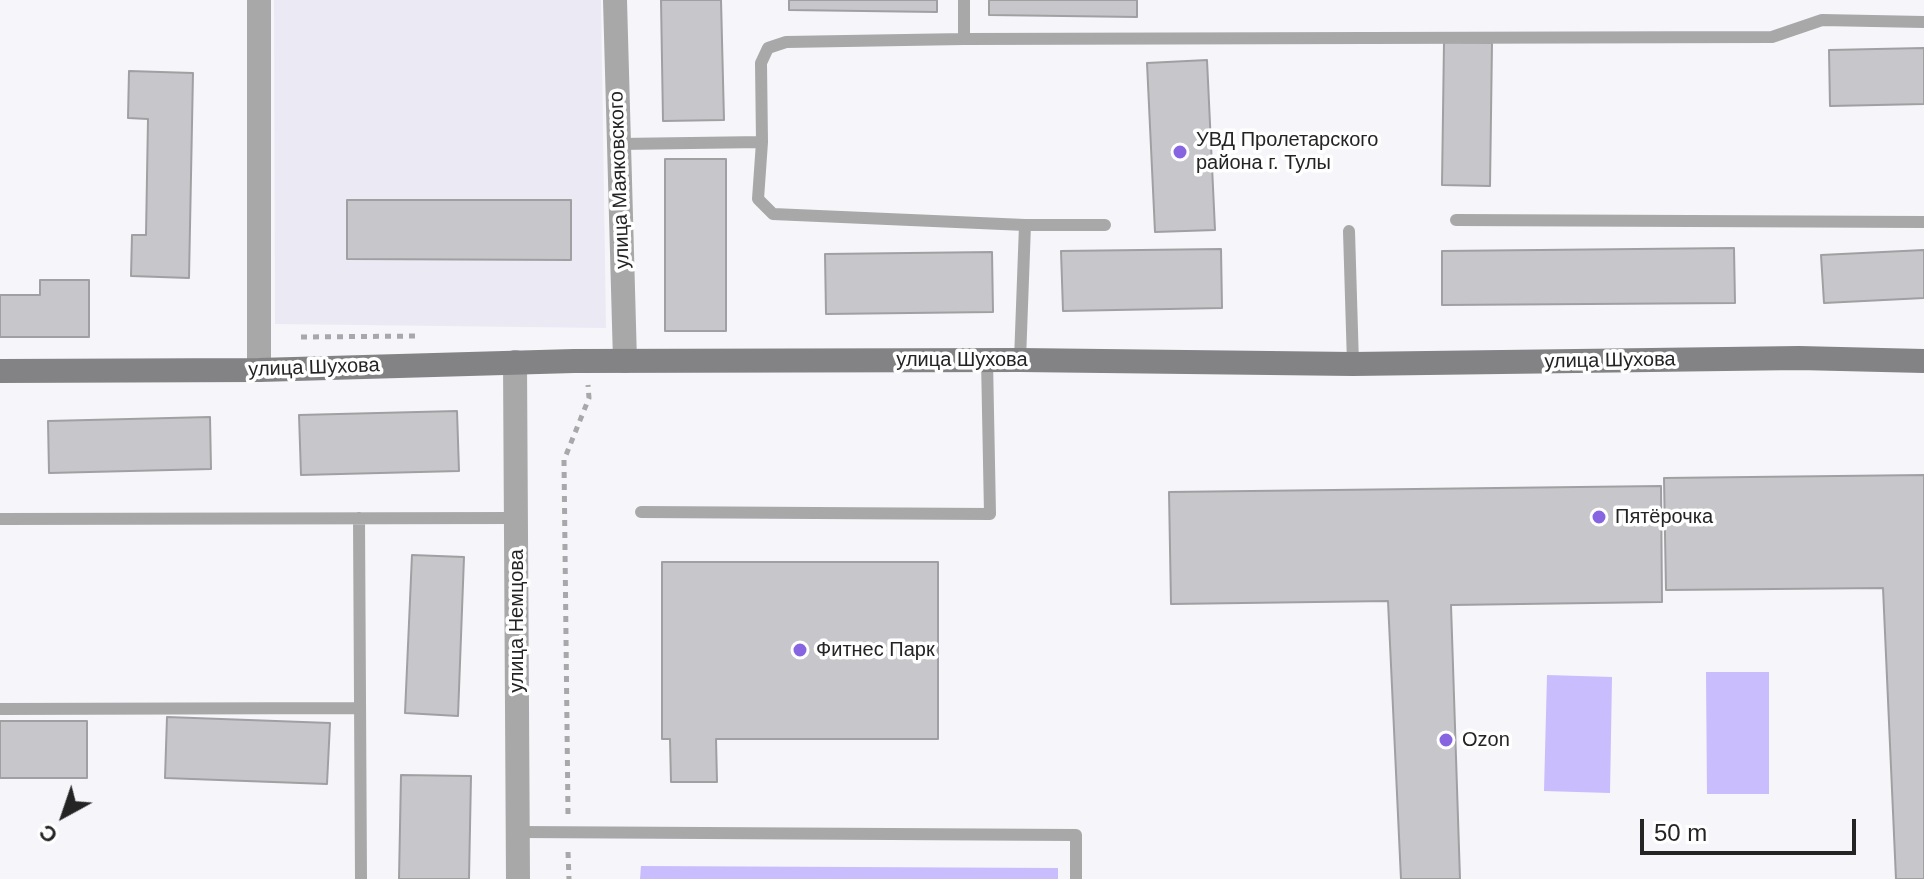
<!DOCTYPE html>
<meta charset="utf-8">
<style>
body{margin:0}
#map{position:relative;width:1924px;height:879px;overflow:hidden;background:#f6f5f9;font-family:Arial,sans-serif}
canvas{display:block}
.north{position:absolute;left:24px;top:775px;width:80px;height:80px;-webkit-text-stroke:6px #fff;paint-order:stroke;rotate:220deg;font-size:22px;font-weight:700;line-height:32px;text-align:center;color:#242425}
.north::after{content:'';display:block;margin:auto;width:28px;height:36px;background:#242425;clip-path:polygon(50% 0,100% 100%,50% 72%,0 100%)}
.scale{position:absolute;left:1640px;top:819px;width:216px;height:36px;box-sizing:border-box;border:4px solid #242425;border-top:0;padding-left:10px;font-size:24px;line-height:28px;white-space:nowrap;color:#242425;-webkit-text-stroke:6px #fff;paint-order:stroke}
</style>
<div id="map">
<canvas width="1924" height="879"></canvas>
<div class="north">С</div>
<div class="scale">50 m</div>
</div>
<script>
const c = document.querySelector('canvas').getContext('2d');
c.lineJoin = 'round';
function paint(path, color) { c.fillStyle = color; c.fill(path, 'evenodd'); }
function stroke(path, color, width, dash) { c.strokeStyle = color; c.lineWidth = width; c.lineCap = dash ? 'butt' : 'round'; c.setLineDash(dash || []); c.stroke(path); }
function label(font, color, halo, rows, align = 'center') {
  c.font = font + ' Arial,sans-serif'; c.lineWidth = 7; c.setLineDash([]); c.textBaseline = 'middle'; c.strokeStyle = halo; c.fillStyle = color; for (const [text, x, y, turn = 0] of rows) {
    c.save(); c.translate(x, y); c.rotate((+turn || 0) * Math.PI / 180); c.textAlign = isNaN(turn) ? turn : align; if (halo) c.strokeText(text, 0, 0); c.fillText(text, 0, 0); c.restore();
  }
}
paint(new Path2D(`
 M274,0H601L606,328L275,324Z`), '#ebe9f4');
paint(new Path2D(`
 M1706,672H1769V794H1707Z
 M1547,675L1612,677L1610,793L1544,791Z
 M641,866L1058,868V879H640Z`), '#c9bdfd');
const building = new Path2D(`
 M661,0H721L724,120L663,121Z
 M789,0H937V12L789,10Z
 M989,0H1137V17L989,15Z
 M1444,42L1492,43L1490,186L1442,185Z
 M1924,48V104L1830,106L1829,50Z
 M1207,60L1215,230L1155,232L1147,63Z
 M129,71L193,73L189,278L131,276L132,235H146L148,119L128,118Z
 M665,159H726V331H665Z
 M347,200H571V260L347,259Z
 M1734,248L1735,303L1442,305V251Z
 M1221,249L1222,308L1063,311L1061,251Z
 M1924,250V298L1824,303L1821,255Z
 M992,252L993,312L826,314L825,254Z
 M40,280H89V337H0V295H40Z
 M457,411L459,471L301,475L299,415Z
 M210,417L211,469L49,473L48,421Z
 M1924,475V879H1896L1883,588L1666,590L1664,478Z
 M1661,486L1662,602L1451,605L1460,879H1401L1388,601L1171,604L1169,492Z
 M412,555L464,557L458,716L405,713Z
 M662,562H938V739H716L717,782H671L670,739H662Z
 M167,717L330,723L327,784L165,778Z
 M0,721H87V778H0Z
 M401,775L471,776L469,879H399Z`);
paint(building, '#c7c7cb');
stroke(building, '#a0a0a3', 2);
stroke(new Path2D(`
 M301,337L420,336
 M568,814L564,460L589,398L588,385
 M568,852L569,879`), '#a8a8aa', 5, [6, 6]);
stroke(new Path2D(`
 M964,0V39
 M762,142L758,199L773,214L1025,225H1105
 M620,144L762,142L761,63L768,48L786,42L964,39L1772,37L1822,20L1924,22
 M1456,220L1924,222
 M1349,231L1353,364
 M1020,360L1025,225
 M641,512L990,514L987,360
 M359,518L361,879
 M0,519L516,518
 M0,709L360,708
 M518,832L1076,835V879`), '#a8a8a9', 12);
stroke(new Path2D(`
 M259,0V370
 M615,0L625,361
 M515,362L518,879`), '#a8a8a9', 24);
stroke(new Path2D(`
 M0,371L259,370L574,361L1020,360L1353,364L1799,358L1924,361`), '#838284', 24);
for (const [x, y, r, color] of [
 [1180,152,8,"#8765e0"],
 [1599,517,8,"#8765e0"],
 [800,650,8,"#8765e0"],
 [1446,740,8,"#8765e0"]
]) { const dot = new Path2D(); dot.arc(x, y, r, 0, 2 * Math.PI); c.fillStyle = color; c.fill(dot); stroke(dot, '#fff', 3); }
label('20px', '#242425', '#fff', [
 ["УВД Пролетарского",1196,140],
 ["района г. Тулы",1196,163],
 ["Пятёрочка",1615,517],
 ["Фитнес Парк",816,650],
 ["Ozon",1462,740]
], 'left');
label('20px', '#242425', '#fff', [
 ["улица Маяковского",620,180,-92],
 ["улица Шухова",962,360],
 ["улица Шухова",1610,361,-1],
 ["улица Шухова",314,368,-2],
 ["улица Немцова",517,621,-90]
]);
</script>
